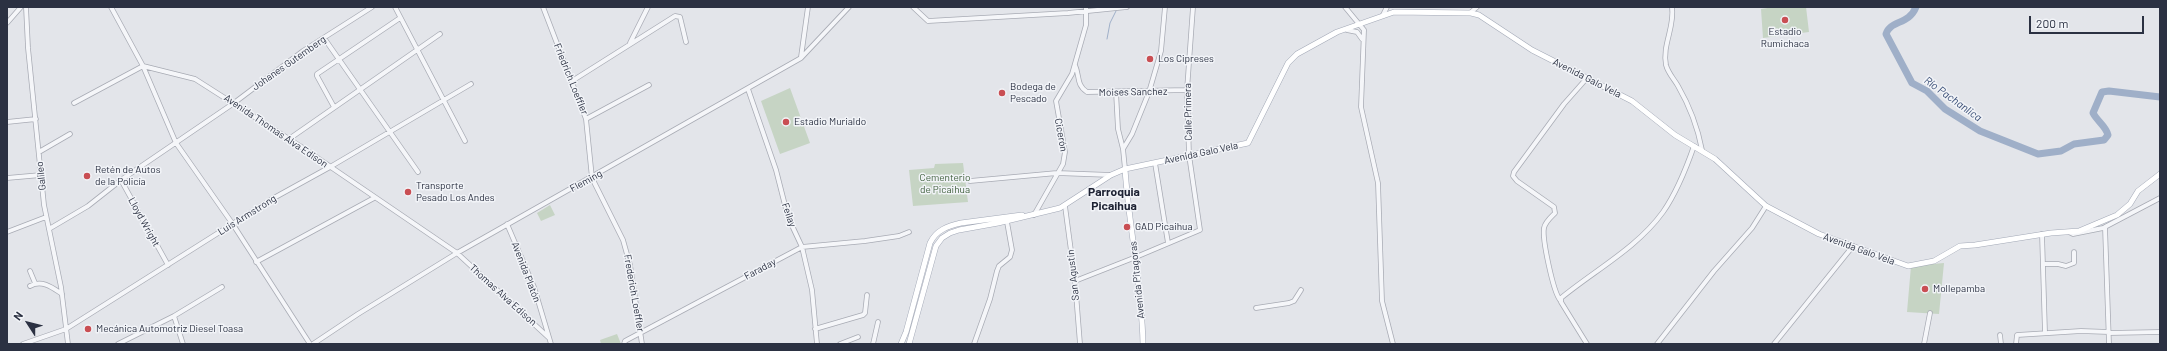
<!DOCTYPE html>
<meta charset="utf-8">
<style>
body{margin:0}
#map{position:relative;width:2167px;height:351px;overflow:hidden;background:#e3e5ea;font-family:Barlow,sans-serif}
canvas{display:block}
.frame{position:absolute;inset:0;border:8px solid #2b3142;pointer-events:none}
.north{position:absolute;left:8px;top:303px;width:40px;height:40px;-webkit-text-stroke:3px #f2f4f8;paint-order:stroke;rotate:306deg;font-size:11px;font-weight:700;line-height:16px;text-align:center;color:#2b3142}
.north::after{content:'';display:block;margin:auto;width:14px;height:18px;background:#2b3142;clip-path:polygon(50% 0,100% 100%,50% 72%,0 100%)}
.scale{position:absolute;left:2029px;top:16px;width:115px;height:18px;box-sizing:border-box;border:2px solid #2b3142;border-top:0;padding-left:5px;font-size:12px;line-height:14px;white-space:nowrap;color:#2b3142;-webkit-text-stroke:3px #f2f4f8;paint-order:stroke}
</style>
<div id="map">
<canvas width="2167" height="351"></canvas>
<div class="frame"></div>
<div class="north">N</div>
<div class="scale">200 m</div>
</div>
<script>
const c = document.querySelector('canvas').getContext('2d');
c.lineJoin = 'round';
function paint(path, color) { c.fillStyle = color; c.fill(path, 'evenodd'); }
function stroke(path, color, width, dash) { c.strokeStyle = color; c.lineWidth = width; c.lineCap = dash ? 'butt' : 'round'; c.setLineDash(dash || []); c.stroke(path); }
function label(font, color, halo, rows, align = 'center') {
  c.font = font + ' Barlow,sans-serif'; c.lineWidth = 3; c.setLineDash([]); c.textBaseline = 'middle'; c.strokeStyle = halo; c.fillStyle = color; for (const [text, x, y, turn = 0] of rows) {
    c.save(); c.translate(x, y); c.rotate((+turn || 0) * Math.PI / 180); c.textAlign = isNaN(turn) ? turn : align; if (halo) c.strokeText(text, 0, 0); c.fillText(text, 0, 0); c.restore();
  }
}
paint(new Path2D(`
 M1774,7H1806L1809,32L1763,38L1761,9Z
 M790,88L810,143L780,154L761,101Z
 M963,163L968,202L913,206L909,170L934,168L935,164Z
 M550,205L555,215L541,221L537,213Z
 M1944,263L1939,314L1907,312L1911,266Z
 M617,334L621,344H601L600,340Z`), '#c6d4c4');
stroke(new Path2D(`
 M1107,39L1110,23L1117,9`), '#9fafc8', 1);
stroke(new Path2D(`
 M1916,7C1909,25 1890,20 1886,34L1912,83L1927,91L1945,109L1980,131L2038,154L2061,151L2074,144L2104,140L2108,135C2106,126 2097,121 2093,113L2102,92L2109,91L2160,97`), '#9fafc8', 7);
const minor = new Path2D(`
 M26,7L28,48L44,205L61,287L68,344
 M111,7L143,66L195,79L300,146L457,253L548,337
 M395,7L465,141
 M543,7L586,119L592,178L623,240L630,265L642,344
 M913,7L928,21L1068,13L1127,7
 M1345,7L1364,30L1361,107L1378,183L1382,301L1393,344
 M1672,7C1675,27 1662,45 1666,65C1668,73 1674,79 1678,86C1689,105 1698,129 1702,150
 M1470,13L1477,7
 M1383,15L1387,7
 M7,23L21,7
 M1347,30L1357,32L1362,39
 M324,38L418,172
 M630,43L648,7
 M801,57L808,7
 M1075,65C1080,76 1076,85 1087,92L1187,90
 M572,81L675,16L680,17L686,42
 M748,89L776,170L788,217L802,247L812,290L817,344
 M1116,92L1118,129L1123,149
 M74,103L143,66L176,143L232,223L310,344
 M334,107L317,76V74L400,18
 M586,119L649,85
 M7,122L36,119
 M289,139L440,34
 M39,152L70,134
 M1155,163L1168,243
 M1125,169L1123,149L1132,134L1149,92L1161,51L1165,7
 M7,178L41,175
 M121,180L168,265
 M970,181L1057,173L1111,175
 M1065,206L1075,281L1080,344
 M1034,215L1063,164L1065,152L1056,101L1072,74L1086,25V7
 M507,224L534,287L551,344
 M2105,227L2109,344
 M49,229L88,206L121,180L234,103L303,51L372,7
 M7,232L46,217
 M2069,232L2073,234L2103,228L2160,198
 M2042,234L2045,333
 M256,262L374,198
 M2044,264H2058L2066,266L2074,263V252
 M30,271L35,283
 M1075,281L1136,257L1200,230L1189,155L1187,90L1193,7
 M30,286C42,279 53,288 62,294
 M1560,300C1553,291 1542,239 1544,228C1545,222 1551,217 1555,213L1554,207L1517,181L1513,176L1514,172L1564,104L1587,78
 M1256,308L1289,303L1294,301L1301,290
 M174,316L183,344
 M815,329L863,315L865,313L867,295
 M2109,333L2160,332
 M2000,335L2001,344
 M23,344L66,329L272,199L330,167L471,84
 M118,344L174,316L222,287
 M313,344L358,314L457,253L801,58L849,7
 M624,344L625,341L802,247L865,241L899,236L909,232
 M840,344L858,337
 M873,344L878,322
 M974,344L990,299L997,271L999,266L1010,257L1012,250L1007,222
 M1587,344L1561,302V298C1595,270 1637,248 1663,212C1677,192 1686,169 1694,146
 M1657,344L1714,271L1752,228L1766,206
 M1774,344L1853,246
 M1924,344L1930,313
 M2016,344L2017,335L2081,331L2109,332`);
const major = new Path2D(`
 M1125,169C1129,228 1142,285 1143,344
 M901,344L906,332L930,243C936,230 948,226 961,223L1022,215
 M909,344L936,246L942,238L950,233L959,230L998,223L1060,208L1111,175L1125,169L1248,143L1288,63L1297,54L1337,32L1394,12L1471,13L1479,15L1532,50L1632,101L1675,135L1715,159L1766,206L1819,234L1908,266L1934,261L1960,246L1975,245L2051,233L2079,231L2117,215L2130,204L2138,191L2160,174`);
stroke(minor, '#a8abb4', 5.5);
stroke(major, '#a2a8b6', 6);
stroke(minor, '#f5f6f9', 4);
stroke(major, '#fff', 5);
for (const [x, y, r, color] of [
 [1785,20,4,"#c94e53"],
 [1150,59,4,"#c94e53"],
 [1002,93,4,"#c94e53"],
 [786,122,4,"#c94e53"],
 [87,176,4,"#c94e53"],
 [408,192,4,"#c94e53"],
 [1127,227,4,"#c94e53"],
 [1925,289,4,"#c94e53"],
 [88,329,4,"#c94e53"]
]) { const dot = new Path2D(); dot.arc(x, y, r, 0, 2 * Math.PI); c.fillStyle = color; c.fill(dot); stroke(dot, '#f2f4f8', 1.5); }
label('10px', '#2b3142', '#f2f4f8', [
 ["Estadio",1785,32,"center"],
 ["Rumichaca",1785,44,"center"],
 ["Los Cipreses",1158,59],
 ["Bodega de",1010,87],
 ["Pescado",1010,99],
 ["Estadio Murialdo",794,122],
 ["Retén de Autos",95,170],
 ["de la Policía",95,182],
 ["Transporte",416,186],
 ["Pesado Los Andes",416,198],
 ["GAD Picaihua",1135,227],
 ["Mollepamba",1933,289],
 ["Mecánica Automotriz Diesel Toasa",96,329]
], 'left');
label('10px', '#2b3142', '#f2f4f8', [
 ["Johanes Gutemberg",289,63,-35],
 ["Avenida Galo Vela",1587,78,27],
 ["Friedrich Loeffler",571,79,68],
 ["Moises Sanchez",1133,92,-1],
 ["Calle Primera",1188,112,-91],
 ["Avenida Thomas Alva Edison",276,131,34],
 ["Cicerón",1061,135,80],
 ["Avenida Galo Vela",1201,153,-12],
 ["Galileo",41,176,-96],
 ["Fleming",586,181,-29],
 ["Luis Armstrong",247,215,-32],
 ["Feilay",789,215,71],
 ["Lloyd Wright",144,222,61],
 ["Avenida Galo Vela",1859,249,20],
 ["Faraday",760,269,-28],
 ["Avenida Platón",526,272,69],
 ["San Agustin",1073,275,-96],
 ["Avenida Pitagoras",1137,280,-96],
 ["Frederich Loeffler",634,293,80],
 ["Thomas Alva Edison",503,295,42]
]);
label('10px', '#3c5d39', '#f2f4f8', [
 ["Cementerio",945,178],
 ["de Picaihua",945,190]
]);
label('italic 11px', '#374c74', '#f2f4f8', [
 ["Río Pachanlica",1953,99,36]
]);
label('bold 12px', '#1d2233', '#f2f4f8', [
 ["Parroquia",1114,192],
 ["Picaihua",1114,206]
]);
</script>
